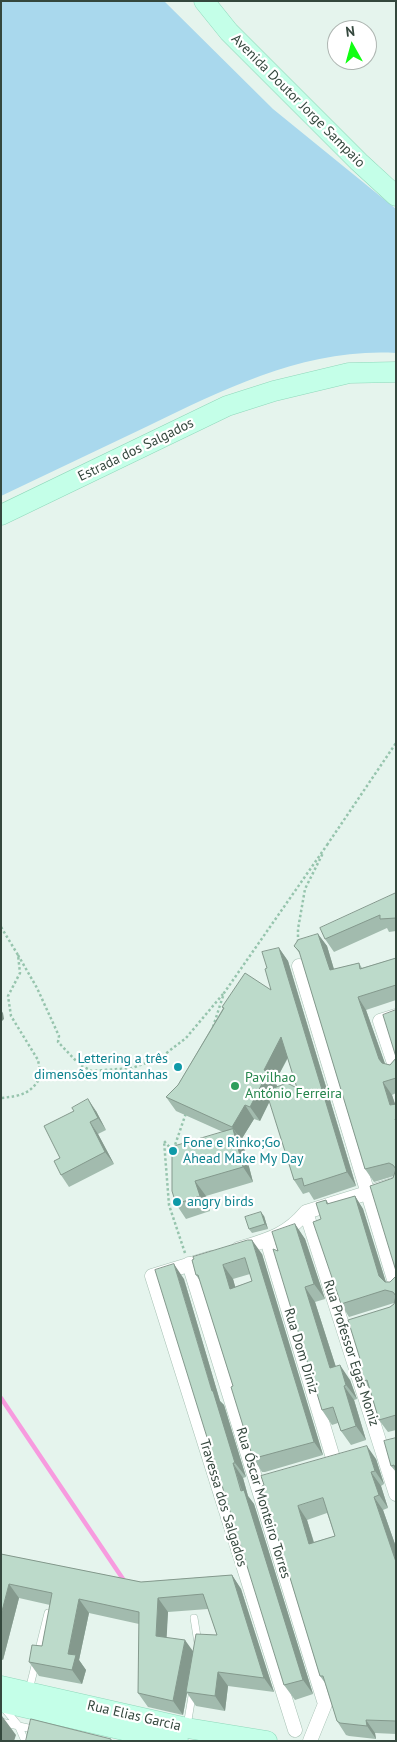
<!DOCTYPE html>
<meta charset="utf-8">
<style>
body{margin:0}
#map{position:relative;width:397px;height:1742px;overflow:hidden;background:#e5f4ed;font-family:"PT Sans",sans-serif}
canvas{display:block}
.frame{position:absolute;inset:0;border:2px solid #34473d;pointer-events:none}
.north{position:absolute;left:327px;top:20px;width:50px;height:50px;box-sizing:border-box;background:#fff;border:1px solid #aeb5b1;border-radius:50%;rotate:353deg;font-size:14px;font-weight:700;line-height:20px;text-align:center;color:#34473d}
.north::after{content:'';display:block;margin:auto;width:18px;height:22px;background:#11ff12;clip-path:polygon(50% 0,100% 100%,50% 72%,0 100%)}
</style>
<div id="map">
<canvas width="397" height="1742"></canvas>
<div class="frame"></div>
<div class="north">N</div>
</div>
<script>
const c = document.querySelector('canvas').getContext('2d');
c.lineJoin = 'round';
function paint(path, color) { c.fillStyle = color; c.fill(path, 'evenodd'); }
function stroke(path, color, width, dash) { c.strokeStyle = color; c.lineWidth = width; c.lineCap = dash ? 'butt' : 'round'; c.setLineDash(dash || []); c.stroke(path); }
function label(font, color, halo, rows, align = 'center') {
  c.font = font + ' "PT Sans",sans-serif'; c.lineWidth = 4.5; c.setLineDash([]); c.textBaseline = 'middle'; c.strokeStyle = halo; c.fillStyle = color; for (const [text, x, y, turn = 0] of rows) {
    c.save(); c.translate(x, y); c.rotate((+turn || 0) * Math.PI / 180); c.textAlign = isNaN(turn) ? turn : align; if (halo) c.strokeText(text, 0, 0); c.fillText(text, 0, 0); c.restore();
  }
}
paint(new Path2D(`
 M1,1H164L273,109L396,209V353C306,348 227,388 148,426C99,449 50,473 1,496Z`), '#a9d8ed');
stroke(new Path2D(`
 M1,1398L125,1582`), '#f79bdf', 4.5);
const lane = new Path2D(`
 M194,1618L198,1643
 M29,1690L48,1613
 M3,1707L18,1725L25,1741
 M1,1722L37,1730
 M187,1726L193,1690`);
const street = new Path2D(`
 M299,966L396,1286
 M396,1016L380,1021L396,1069
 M306,1212L396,1494
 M306,1212L396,1184
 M267,1240L334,1461
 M238,1249C267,1240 286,1236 306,1212
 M211,1258L152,1276L295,1730
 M189,1264L325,1704L310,1741`);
const secondary = new Path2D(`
 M204,1L229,32L359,162L396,196
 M1,515L227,406L274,391L349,373L396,372
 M1,1686L187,1728L267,1741
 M1,1702L141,1734L178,1741`);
stroke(lane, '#a7c1b4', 8);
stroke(street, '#a7c1b4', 15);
stroke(secondary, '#90d8bb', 21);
stroke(new Path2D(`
 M327,845L396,743
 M1,927L18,955L20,973L8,996L11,1016L38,1060L41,1076C31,1094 21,1096 1,1098
 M298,942V929L305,889L323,853
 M18,955L37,988L59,1036L58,1042L80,1065L92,1071L132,1068L160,1058L186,1038L223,994
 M213,1027L224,993L327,845
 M185,1253L169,1205L164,1141L173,1151L186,1113`), '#96c4ad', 2.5, [2.5, 2.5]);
stroke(lane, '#fff', 7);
stroke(street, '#fff', 14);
stroke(secondary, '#c4ffe8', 20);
paint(new Path2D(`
 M396,893V931L389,932L387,928L334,952L325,939Z
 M318,934L327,946L334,969L359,963L362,968L396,958V1000L366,1010L385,1064L390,1065L396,1058V1093L392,1095L395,1104H396V1430L388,1432L379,1420L369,1388L364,1381L361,1362L390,1307L394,1304V1303L349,1317L341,1304L321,1219L326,1200L329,1204L355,1196L363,1209L386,1282H390L396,1276L394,1176L374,1182L365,1169L300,954L294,946Z
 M279,948L288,961L356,1186L314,1200L309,1192L303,1194L294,1180L270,1101L260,1121L254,1119L241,1140L243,1144L253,1182L206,1196L210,1211L186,1219L176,1204L223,1132L176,1111L166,1097L178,1085L223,1008L222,1007L271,990L267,968ZM288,1058L297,1088L277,1087V1086L275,1082Z
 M96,1111L106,1130L98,1134L114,1164L69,1187L61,1175L60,1158Z
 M264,1216L268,1229L252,1233L249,1229Z
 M295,1224L305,1239L325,1299L315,1302L336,1367L350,1380L357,1399L354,1400L366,1440L351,1445L341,1431L338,1423L332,1425L322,1410Z
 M262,1254L323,1455L265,1472H262L253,1458L233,1386L200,1281L196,1275L192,1260ZM250,1274L252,1281L235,1287L233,1279Z
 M184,1279L220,1401L224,1405L246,1477L243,1478L248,1496L254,1504L313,1694L295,1700L284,1685Z
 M396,1438V1472L391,1466Z
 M376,1459L384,1484L381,1486L388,1508L383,1510L396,1547V1734L375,1733L376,1739L349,1736L346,1735L337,1721L325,1683L320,1676L262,1486ZM327,1513L335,1536L314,1542L307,1520Z
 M1,1554L141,1582L232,1575L241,1589L274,1692L228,1686L225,1711L196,1706L187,1693L183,1715L148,1707L138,1693L139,1624L89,1613L79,1660L86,1670L82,1684L39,1676L29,1662L42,1646L50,1605L19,1598L3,1660H1ZM208,1609L217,1635L193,1652L166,1637L168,1612Z`), '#a2bbae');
paint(new Path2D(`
 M318,934L327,946L338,983L330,970Z
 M279,948L288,961L356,1186L347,1172Z
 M358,997L366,1010L388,1072L379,1059Z
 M1,1010L3,1013L4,1019L1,1022Z
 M281,1037L291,1051L275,1082L277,1086L260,1121L250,1107L264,1070Z
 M383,1082L392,1095L396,1107L390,1105Z
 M88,1099L96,1111L106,1130L98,1118Z
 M245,1105L254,1119L241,1140L232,1127Z
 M90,1122L98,1134L114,1164L105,1152Z
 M233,1129L243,1144L253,1182L243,1167Z
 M195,1181L206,1196L210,1211L200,1196Z
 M355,1196L363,1209L388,1289L379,1276Z
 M261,1212L264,1216L268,1229L265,1224Z
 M295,1224L305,1239L325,1299L314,1284Z
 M252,1240L262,1254L323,1455L314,1442Z
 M174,1264L184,1279L220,1401L224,1405L246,1477L235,1463L212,1391Z
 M223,1265L233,1279L240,1303L230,1289Z
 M305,1287L315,1302L341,1383L330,1368Z
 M340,1365L350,1380L357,1399L346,1385Z
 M344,1386L354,1400L366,1440L356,1426Z
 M367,1446L376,1459L384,1484L375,1471Z
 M233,1463L243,1478L248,1496L254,1504L313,1694L303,1680Z
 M371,1472L381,1486L388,1508L379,1495Z
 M374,1497L383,1510L396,1547V1562Z
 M298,1506L307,1520L318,1557L309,1544Z
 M232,1575L241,1589L274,1692L264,1678Z
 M9,1584L19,1598L3,1660L1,1657V1615Z
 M158,1598L168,1612L166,1650L156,1636Z
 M79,1599L89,1613L79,1660L86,1670L82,1684L72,1670L68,1654Z
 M185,1640L195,1654L186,1692L187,1693L183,1715L173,1701Z
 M218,1672L228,1686L225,1711L215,1696Z
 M2,1716L16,1735L14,1741H1V1720Z
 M366,1720L375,1733L376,1739L367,1726Z`), '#84998d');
const building = new Path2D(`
 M396,893V918L380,919V915L325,939L320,928Z
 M318,934L330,970L359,963L360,969L396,958V985L358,997L379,1059L382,1063L390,1065L396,1058V1078L383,1082L390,1105L396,1104V1118L395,1119L396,1122V1415L379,1420L367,1380L364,1381L358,1363L361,1362L348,1320L390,1307L394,1304L396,1296L393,1292L385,1290L341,1304L313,1222L321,1219L316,1203L326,1200L327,1204L355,1196L379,1276L385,1282H390L396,1276V1271L370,1186L393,1178L396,1169L393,1165L389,1163L365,1169L299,951L294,946L298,940Z
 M279,948L347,1172L304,1186L302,1178L294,1180L266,1091L287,1083L297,1088L281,1037L264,1070L268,1072L250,1107L245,1105L232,1127L166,1097L178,1085L224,1008L222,1007L245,973L271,990L265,969L267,968L262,952Z
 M396,1010V1057L383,1015Z
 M88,1099L98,1118L90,1122L105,1152L61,1175L54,1161L60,1158L44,1126L74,1111L72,1108Z
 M233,1129L243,1167L195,1181L200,1196L176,1204L172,1191V1147Z
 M261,1212L265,1224L249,1229L245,1217Z
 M295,1224L314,1284L305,1287L330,1368L340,1365L346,1385L344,1386L356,1426L341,1431L333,1407L322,1410L273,1249L278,1251L272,1232Z
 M248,1240H252L314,1442L255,1458H253L231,1387L233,1386L198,1275H196L192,1260L194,1259L193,1257ZM245,1258L252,1281L230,1289L223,1265Z
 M174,1264L212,1391H213L235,1463H233L241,1491L244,1490L303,1680L284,1685L155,1270Z
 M396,1438V1470L394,1465L391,1466L384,1441Z
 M367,1446L375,1471L371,1472L379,1495L374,1497L396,1562V1721L366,1720L367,1726L340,1723L337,1721L323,1676H320L262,1486L264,1485L261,1476ZM323,1498L335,1536L309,1544L298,1506Z
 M1,1554L141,1582L232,1575L264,1678L218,1672L215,1696L186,1692L196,1634L217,1635L203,1594L158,1598L156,1636L185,1640L173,1701L138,1693L139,1612L79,1599L68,1654L76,1655L72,1670L29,1662L32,1645L42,1646L52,1593L9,1584L1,1615Z
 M31,1719L111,1739V1741H26Z`);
paint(building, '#bcdaca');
stroke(building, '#84998d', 1);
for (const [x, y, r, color] of [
 [178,1067,5,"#0f9aa8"],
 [235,1086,5,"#2e9e5b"],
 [173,1151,5,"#0f9aa8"],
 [177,1202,5,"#0f9aa8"]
]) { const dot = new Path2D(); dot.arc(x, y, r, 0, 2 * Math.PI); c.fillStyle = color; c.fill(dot); stroke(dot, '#fff', 2); }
label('14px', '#34473d', '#fff', [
 ["Avenida Doutor Jorge Sampaio",298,101,45],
 ["Estrada dos Salgados",136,450,-26],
 ["Rua Dom Diniz",301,1351,73],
 ["Rua Professor Egas Moniz",351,1353,72],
 ["Travessa dos Salgados",223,1503,73],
 ["Rua Óscar Monteiro Torres",263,1503,73],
 ["Rua Elias Garcia",134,1716,13]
]);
label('14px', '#0d838f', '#fff', [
 ["Lettering a três",168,1059,"right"],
 ["dimensões montanhas",168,1075,"right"],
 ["Fone e Rinko;Go",183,1143],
 ["Ahead Make My Day",183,1159],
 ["angry birds",187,1202]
], 'left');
label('14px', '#27864d', '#fff', [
 ["Pavilhao",245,1078],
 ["António Ferreira",245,1094]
], 'left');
</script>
